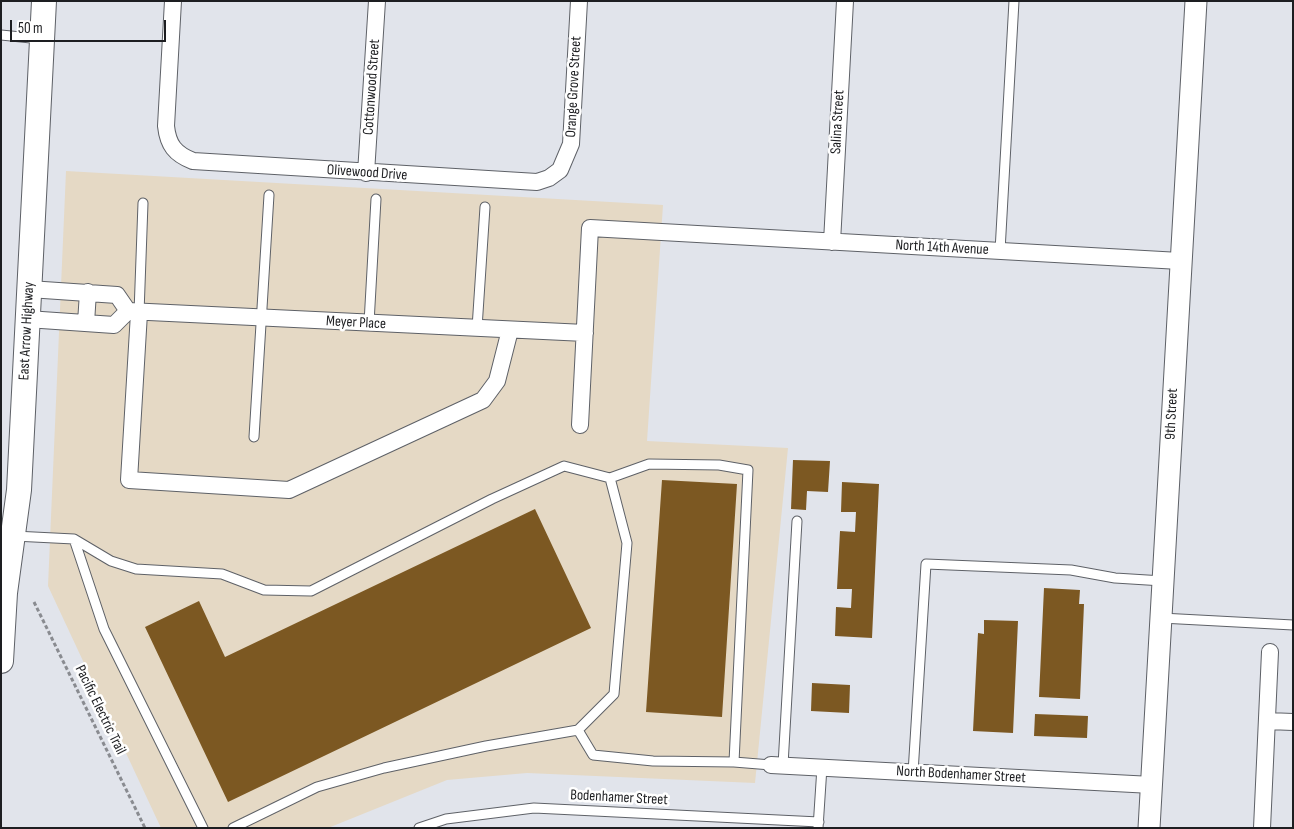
<!DOCTYPE html>
<style>
body{margin:0}
#map{position:relative;width:1294px;height:829px;overflow:hidden;background:#e1e4eb;font-family:"Sofia Sans Condensed",sans-serif}
canvas{display:block}
.frame{position:absolute;inset:0;border:2px solid #1d1e21;pointer-events:none}
.scale{position:absolute;left:10px;top:20px;width:156px;height:22px;box-sizing:border-box;border:2px solid #1d1e21;border-top:0;padding-left:6px;font-size:15px;line-height:18px;white-space:nowrap;color:#1d1e21;-webkit-text-stroke:4px #fff;paint-order:stroke}
</style>
<div id="map">
<canvas width="1294" height="829"></canvas>
<div class="frame"></div>
<div class="scale">50 m</div>
</div>
<script>
const c = document.querySelector('canvas').getContext('2d');
c.lineJoin = 'round';
function paint(path, color) { c.fillStyle = color; c.fill(path, 'evenodd'); }
function stroke(path, color, width, dash) { c.strokeStyle = color; c.lineWidth = width; c.lineCap = dash ? 'butt' : 'round'; c.setLineDash(dash || []); c.stroke(path); }
function label(font, color, halo, rows, align = 'center') {
  c.font = font + ' "Sofia Sans Condensed",sans-serif'; c.lineWidth = 5; c.setLineDash([]); c.textBaseline = 'middle'; c.strokeStyle = halo; c.fillStyle = color; for (const [text, x, y, turn = 0] of rows) {
    c.save(); c.translate(x, y); c.rotate((+turn || 0) * Math.PI / 180); c.textAlign = isNaN(turn) ? turn : align; if (halo) c.strokeText(text, 0, 0); c.fillText(text, 0, 0); c.restore();
  }
}
paint(new Path2D(`
 M66,171L663,205L647,441L788,448L755,783L527,773L447,780L328,828H161L48,586Z`), '#e5d9c5');
paint(new Path2D(`
 M793,460L830,461L828,492L807,491L806,510L791,509Z
 M662,480L737,484L722,717L646,712Z
 M842,482L879,484L872,638L835,636L836,607L851,608L852,589H837L840,531L855,532L856,512H841Z
 M535,509L591,628L228,802L145,627L199,601L225,657Z
 M1044,588L1080,590L1079,604H1084L1080,699L1039,697Z
 M984,620L1018,621L1013,733L973,731L978,633L984,634Z
 M812,683L850,685L849,713L811,711Z
 M1035,714L1088,716L1087,738L1034,736Z`), '#7c5822');
const service = new Path2D(`
 M1,35L41,39
 M1000,251L1014,1
 M139,313L143,203
 M369,323L376,199
 M477,328L485,207
 M254,437L269,195
 M610,478L649,464L719,465L748,470L734,762L771,765
 M14,536L74,539L111,561L136,569L222,574L264,590L311,591L492,499L564,466L610,478L627,543L614,694L578,730L486,746L384,768L317,787L233,828
 M74,539L104,629L203,828
 M1161,618L1293,625
 M578,730L593,755L653,761L734,762
 M783,765L797,521
 M913,773L926,564L1071,570L1115,578L1163,581
 M419,828L446,819L534,808L819,822
 M818,828L822,767`);
const minor = new Path2D(`
 M173,1L166,126C168,145 175,154 193,161L537,182L549,178L560,170L571,144L579,1
 M366,173L377,1
 M832,242L845,1
 M29,289L117,295L128,311
 M128,311L585,333
 M139,313L129,480L289,490L483,400L497,381L510,330
 M27,319L114,325L128,311
 M86,323L88,292
 M580,425L590,228L1180,261
 M1268,721L1293,722
 M771,765L1152,785
 M1262,828L1270,652`);
const tertiary = new Path2D(`
 M1149,828L1196,1`);
const secondary = new Path2D(`
 M1,661L5,593L19,490L44,1`);
stroke(service, '#5e6167', 11);
stroke(minor, '#5e6167', 18);
stroke(tertiary, '#5e6167', 23);
stroke(secondary, '#5e6167', 26);
stroke(new Path2D(`
 M34,602L145,828`), '#898b90', 3, [4, 2.5]);
stroke(service, '#fff', 9);
stroke(minor, '#fff', 16);
stroke(tertiary, '#fff', 21);
stroke(secondary, '#fff', 24);
label('15px', '#1d1e21', '#fff', [
 ["Cottonwood Street",372,87,-86],
 ["Orange Grove Street",574,87,-87],
 ["Salina Street",838,122,-87],
 ["Olivewood Drive",367,173,4],
 ["North 14th Avenue",942,248,3],
 ["Meyer Place",356,323,3],
 ["East Arrow Highway",27,331,-87],
 ["9th Street",1172,414,-87],
 ["Pacific Electric Trail",100,710,64],
 ["North Bodenhamer Street",961,775,3],
 ["Bodenhamer Street",619,798,3]
]);
</script>
